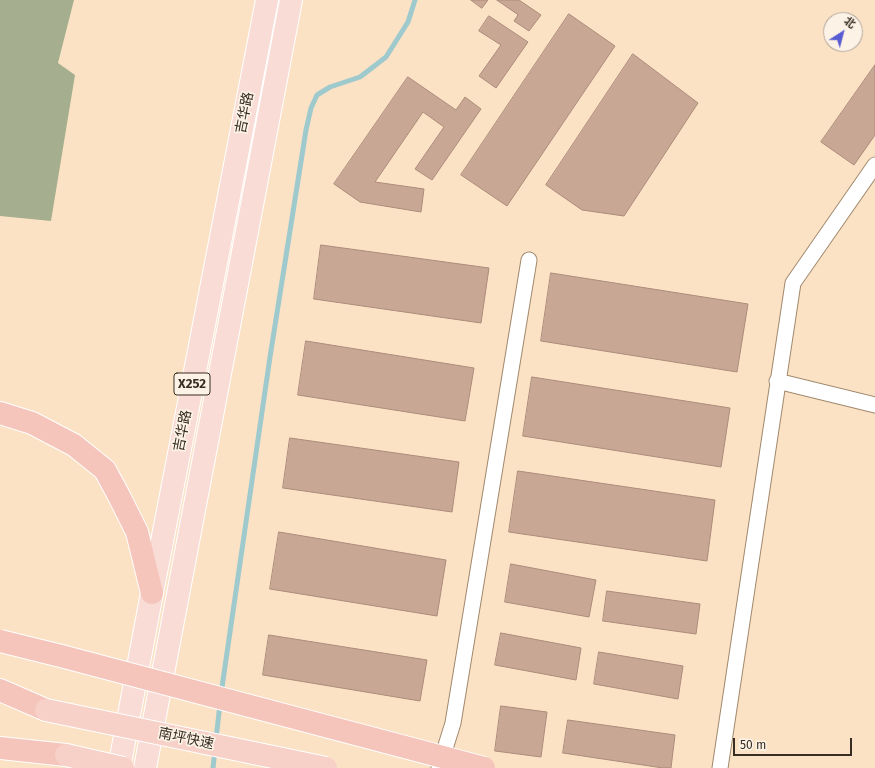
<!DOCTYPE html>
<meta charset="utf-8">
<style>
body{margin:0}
#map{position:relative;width:875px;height:768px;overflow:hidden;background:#fce2c5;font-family:"Fira Sans","Noto Sans SC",sans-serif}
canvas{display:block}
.north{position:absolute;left:823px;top:12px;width:40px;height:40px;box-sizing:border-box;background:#fcf2e6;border:1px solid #ada398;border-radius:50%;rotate:36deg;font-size:11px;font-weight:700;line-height:16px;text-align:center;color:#372d22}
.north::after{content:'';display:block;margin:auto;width:14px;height:18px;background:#585bd2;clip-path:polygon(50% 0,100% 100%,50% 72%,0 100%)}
.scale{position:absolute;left:733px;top:738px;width:119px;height:18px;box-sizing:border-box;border:2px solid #372d22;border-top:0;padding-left:5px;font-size:12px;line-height:14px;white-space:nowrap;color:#372d22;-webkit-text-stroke:3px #fcf2e6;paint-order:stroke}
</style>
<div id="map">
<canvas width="875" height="768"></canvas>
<div class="north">北</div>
<div class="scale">50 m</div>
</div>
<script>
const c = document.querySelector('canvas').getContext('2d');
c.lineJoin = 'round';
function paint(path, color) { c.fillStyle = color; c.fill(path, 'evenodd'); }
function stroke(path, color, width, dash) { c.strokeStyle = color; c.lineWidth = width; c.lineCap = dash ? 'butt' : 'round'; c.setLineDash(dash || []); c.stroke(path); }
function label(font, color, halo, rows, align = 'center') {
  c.font = font + ' "Fira Sans","Noto Sans SC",sans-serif'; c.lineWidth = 3.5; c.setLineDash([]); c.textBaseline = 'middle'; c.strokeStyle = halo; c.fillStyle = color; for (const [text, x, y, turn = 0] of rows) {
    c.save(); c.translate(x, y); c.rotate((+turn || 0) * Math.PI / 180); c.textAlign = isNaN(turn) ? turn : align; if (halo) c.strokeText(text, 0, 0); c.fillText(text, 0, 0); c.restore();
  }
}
paint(new Path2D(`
 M0,0H74L58,63L75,75L51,221L0,216Z`), '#a5af8f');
stroke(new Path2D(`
 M221,694L270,357L306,130L311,108L317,95L330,87L360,77L386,57L408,22L415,0
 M216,739L220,704
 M213,768L215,749`), '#9ec9cd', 5);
const building = new Path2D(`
 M471,0H488L482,8Z
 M497,0H519L541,15L529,31L514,21L518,15Z
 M569,14L615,46L507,206L461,175Z
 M489,16L528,42L496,88L479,76L501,45L479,31Z
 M633,54L698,103L624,216L582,210L546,185Z
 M875,65V135L854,165L821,142Z
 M408,77L456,110L465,97L481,109L432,180L415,169L444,127L423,112L375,182L424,189L421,212L360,202L334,184Z
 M321,245L489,268L481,323L314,299Z
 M551,273L748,304L737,372L541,341Z
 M306,341L474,368L465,421L298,395Z
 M532,377L730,408L721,467L523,436Z
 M290,438L459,462L452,512L283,488Z
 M518,471L715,500L707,561L509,532Z
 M279,532L446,560L437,616L270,589Z
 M511,564L596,580L589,617L505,602Z
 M607,591L700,604L696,634L603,621Z
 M501,633L581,648L576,680L495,665Z
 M269,635L427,660L420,701L263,675Z
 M599,652L683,666L678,699L594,684Z
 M501,706L547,712L541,757L495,751Z
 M568,720L675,735L671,768H663L563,753Z`);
paint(building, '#c9a795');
stroke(building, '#ac8b7a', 1);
const minor = new Path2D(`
 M777,381L875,405
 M439,768L453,723L529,260
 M720,768L793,283L875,165`);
const primary = new Path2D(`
 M119,768L152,593L267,0
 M145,768L291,0`);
const motorway = new Path2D(`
 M0,413L32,423L74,445L105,470L120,498L137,532L152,593
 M0,690L46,710
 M0,748L66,755`);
stroke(minor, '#a0896e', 17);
stroke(primary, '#fff', 24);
stroke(motorway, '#fff', 24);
stroke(minor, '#fff', 15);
stroke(primary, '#f9dcd6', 22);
stroke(motorway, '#f5c4bb', 22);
const trunkBridge = new Path2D(`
 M46,710L326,768
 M66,755L123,768`);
const motorwayBridge = new Path2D(`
 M0,641L61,656L484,768`);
stroke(trunkBridge, '#fff', 24, []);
stroke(motorwayBridge, '#fff', 24, []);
stroke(trunkBridge, '#f7d0c8', 22);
stroke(motorwayBridge, '#f5c4bb', 22);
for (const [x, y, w] of [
 [192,384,36]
]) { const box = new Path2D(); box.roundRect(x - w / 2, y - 11, w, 22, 3); c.fillStyle = '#fcf2e6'; c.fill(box); stroke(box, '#372d22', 1); }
label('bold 13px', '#372d22', null, [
 ["X252",192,384]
]);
label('14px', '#372d22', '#fcf2e6', [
 ["吉华路",245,113,-79],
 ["吉华路",183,431,-79],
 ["南坪快速",186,739,12]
]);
</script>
